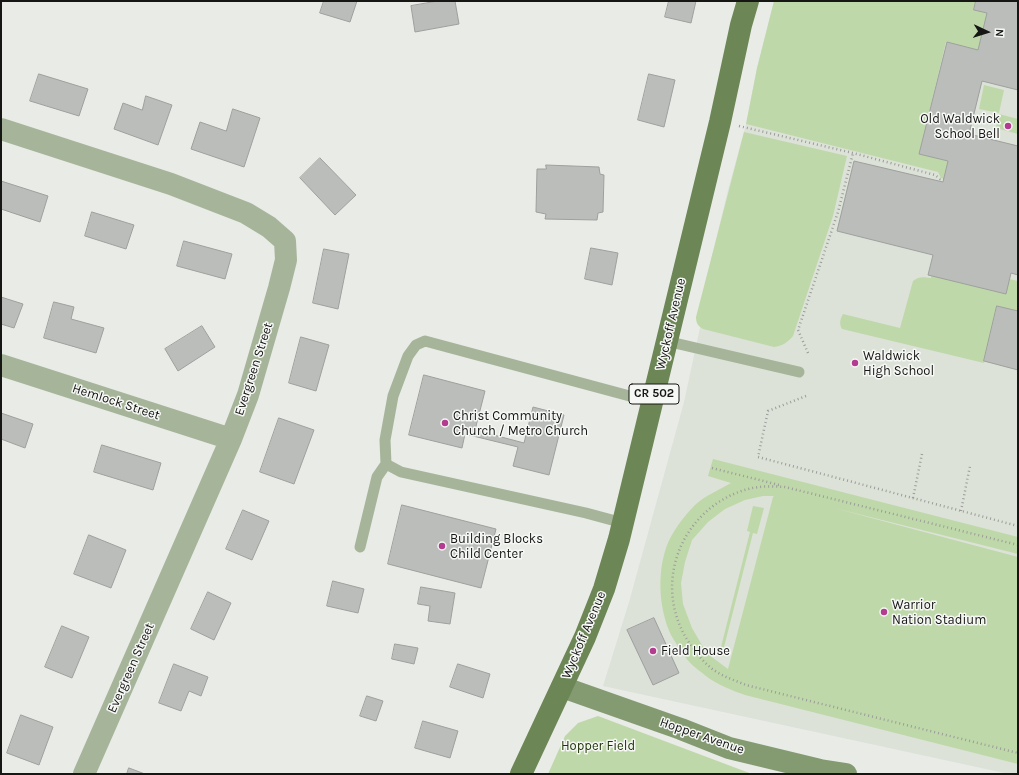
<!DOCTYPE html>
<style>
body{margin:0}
#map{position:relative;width:1019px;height:775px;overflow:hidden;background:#e9ebe7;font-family:Karla,sans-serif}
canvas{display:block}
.frame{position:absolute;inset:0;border:2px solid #161615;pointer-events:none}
.north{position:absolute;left:967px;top:12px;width:40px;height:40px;-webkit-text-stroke:3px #f6f8f5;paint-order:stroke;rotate:94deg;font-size:11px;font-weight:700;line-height:16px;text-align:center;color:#161615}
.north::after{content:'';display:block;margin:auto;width:14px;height:18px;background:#161615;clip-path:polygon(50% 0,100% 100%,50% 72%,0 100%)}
</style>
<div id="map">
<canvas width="1019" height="775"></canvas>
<div class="frame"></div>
<div class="north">N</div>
</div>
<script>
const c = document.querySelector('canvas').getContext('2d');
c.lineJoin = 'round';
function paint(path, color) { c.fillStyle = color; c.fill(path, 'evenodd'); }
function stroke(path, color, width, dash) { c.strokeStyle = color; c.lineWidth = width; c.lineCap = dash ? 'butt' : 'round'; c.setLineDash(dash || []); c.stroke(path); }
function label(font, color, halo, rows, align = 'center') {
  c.font = font + ' Karla,sans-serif'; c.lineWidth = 3; c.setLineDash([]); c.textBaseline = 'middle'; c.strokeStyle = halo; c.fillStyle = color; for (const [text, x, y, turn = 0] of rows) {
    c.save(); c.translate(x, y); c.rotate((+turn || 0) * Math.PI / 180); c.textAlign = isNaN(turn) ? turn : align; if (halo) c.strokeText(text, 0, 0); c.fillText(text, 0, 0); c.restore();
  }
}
paint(new Path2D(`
 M774,1H1018V774H1009L603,686L629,602L684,402L701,323L699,309L728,190L746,124L757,68Z`), '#dce2d8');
paint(new Path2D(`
 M774,1H976L974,10L987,13L978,50L946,42L919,154L948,161L944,179L941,178L938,172L746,124L757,68Z
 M984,85L1004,90L999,113L979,109Z
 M999,114L1018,119V134L996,128Z
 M744,132L847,156L833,216L793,336C787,343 782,346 774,347L703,329C698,326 696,323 696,317Z
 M931,276L1009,279L1018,281V311L997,306L984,363L842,329C839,324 840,319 843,314L900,328L913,281C919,276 923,277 931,278Z
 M713,459L1018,537V554L834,508L1018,557V764L745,695C733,691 716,684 706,676C700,671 691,665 686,658C681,651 675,642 671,635C659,609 657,575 666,548C671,533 684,516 695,505C706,495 719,490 731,483L708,476ZM763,496H774L773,497L728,669L713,658L703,647L692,628L683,604L681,583L685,562L692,540L708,522L725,509L745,500Z
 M753,506L764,508L757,534L753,533L724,647H721L750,532L747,531Z
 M598,716L752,774H548L565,736L578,723Z`), '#bfd8aa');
const building = new Path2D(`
 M324,1H357L350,22L320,13Z
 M438,1H455L459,24L415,32L411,6Z
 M669,1H696L691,23L665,17Z
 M976,1H1018V90L982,81L969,134L1018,146V275L1011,273L1006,294L928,275L933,255L837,231L854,161L943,182L948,161L919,154L947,42L978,50L987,13L974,10Z
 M39,74L88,89L79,116L30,101Z
 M649,74L675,80L664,127L638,120Z
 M146,96L172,105L158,145L114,129L123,103L142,110Z
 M233,109L260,118L244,167L191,149L200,122L226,131Z
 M320,158L356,195L335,215L300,178Z
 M546,165L599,167L600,174L604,175L603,212L598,213L597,220L545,219L546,214L536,212L537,169H546Z
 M1,181L48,196L40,222L1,209Z
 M92,212L134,225L126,249L85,236Z
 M184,241L232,254L225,279L177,266Z
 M591,248L618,253L612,285L585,279Z
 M324,249L349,254L338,309L313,303Z
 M1,297L23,304L14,328L1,324Z
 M54,302L74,307L71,319L104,328L96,353L44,338Z
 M997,306L1018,311V370L984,361Z
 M202,326L215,347L178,371L165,349Z
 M301,337L329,345L316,391L289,383Z
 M424,375L485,391L475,430L524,443L533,407L564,415L549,475L513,466L518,447L465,434L462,448L409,435Z
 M1,413L33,424L25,448L1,439Z
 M279,418L314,430L294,484L260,472Z
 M102,445L161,463L153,490L94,472Z
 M402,505L496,529L481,588L388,564Z
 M243,510L269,521L252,560L226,549Z
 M89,535L126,550L111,588L74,574Z
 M333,581L364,589L358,613L327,606Z
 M421,587L455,593L450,624L428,621L430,606L418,604Z
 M208,592L231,603L214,640L191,629Z
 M654,618L679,673L653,685L627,630Z
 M62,626L89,637L72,678L45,667Z
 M395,644L418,648L414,664L392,659Z
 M174,664L208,677L201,696L189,691L181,711L159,703Z
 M458,664L490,674L483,698L450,687Z
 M367,696L383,701L376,721L360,716Z
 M21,715L53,727L39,765L7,753Z
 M423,721L458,731L450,758L415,748Z
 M129,768L145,774H127Z`);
paint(building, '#bbbdba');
stroke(building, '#9ea09d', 1);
stroke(new Path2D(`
 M739,126L853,153L935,175L940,179H944
 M808,353L798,330L838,212L853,153
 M806,396L768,411L758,457L830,476L1018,526
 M712,468L779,485
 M913,498L922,454
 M961,511L970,466
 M1018,545L785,487C773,486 760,486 748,489C689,505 656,569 680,626C687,642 698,657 711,668C721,676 734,680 746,685L1018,753`), '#9b9c99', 2.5, [1, 3]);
stroke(new Path2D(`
 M666,341L799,372
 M623,523L586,513L401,472L386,464L385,440L393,396L408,356L416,345L425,341L652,402
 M360,547L377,477L386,464`), '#a6b59a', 11);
stroke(new Path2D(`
 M1,129L171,184L246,213L269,227L285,241L286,260L279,288L248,395L231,439L84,774
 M1,365L231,439`), '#a6b59a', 22);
stroke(new Path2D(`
 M562,687L681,729L729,748L820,770L846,774`), '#849b72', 22);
stroke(new Path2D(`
 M521,774L585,637L604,589L619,539L720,122L741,25L748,1`), '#6c8755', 22);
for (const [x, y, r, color] of [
 [1008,126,4,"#b33b90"],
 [855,363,4,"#b33b90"],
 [445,423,4,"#b33b90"],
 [442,546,4,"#b33b90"],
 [884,612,4,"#b33b90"],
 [653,651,4,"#b33b90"]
]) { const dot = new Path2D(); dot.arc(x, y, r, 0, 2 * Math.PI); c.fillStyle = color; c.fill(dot); stroke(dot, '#f6f8f5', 1.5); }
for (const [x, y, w] of [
 [654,394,50]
]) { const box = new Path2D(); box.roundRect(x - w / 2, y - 10, w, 20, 3); c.fillStyle = '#f6f8f5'; c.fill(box); stroke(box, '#161615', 1); }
label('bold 12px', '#161615', null, [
 ["CR 502",654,394]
]);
label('13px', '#161615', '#f6f8f5', [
 ["Old Waldwick",1000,119,"right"],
 ["School Bell",1000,134,"right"],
 ["Waldwick",863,356],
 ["High School",863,371],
 ["Christ Community",453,416],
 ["Church / Metro Church",453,431],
 ["Building Blocks",450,539],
 ["Child Center",450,554],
 ["Warrior",892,605],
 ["Nation Stadium",892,620],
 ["Field House",661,651]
], 'left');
label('13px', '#161615', '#f6f8f5', [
 ["Wyckoff Avenue",671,324,-77],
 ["Evergreen Street",254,369,-72],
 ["Hemlock Street",116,402,18],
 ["Wyckoff Avenue",584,635,-67],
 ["Evergreen Street",131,668,-66],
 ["Hopper Avenue",702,736,19]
]);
label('13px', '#203507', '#f6f8f5', [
 ["Hopper Field",598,746]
]);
</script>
